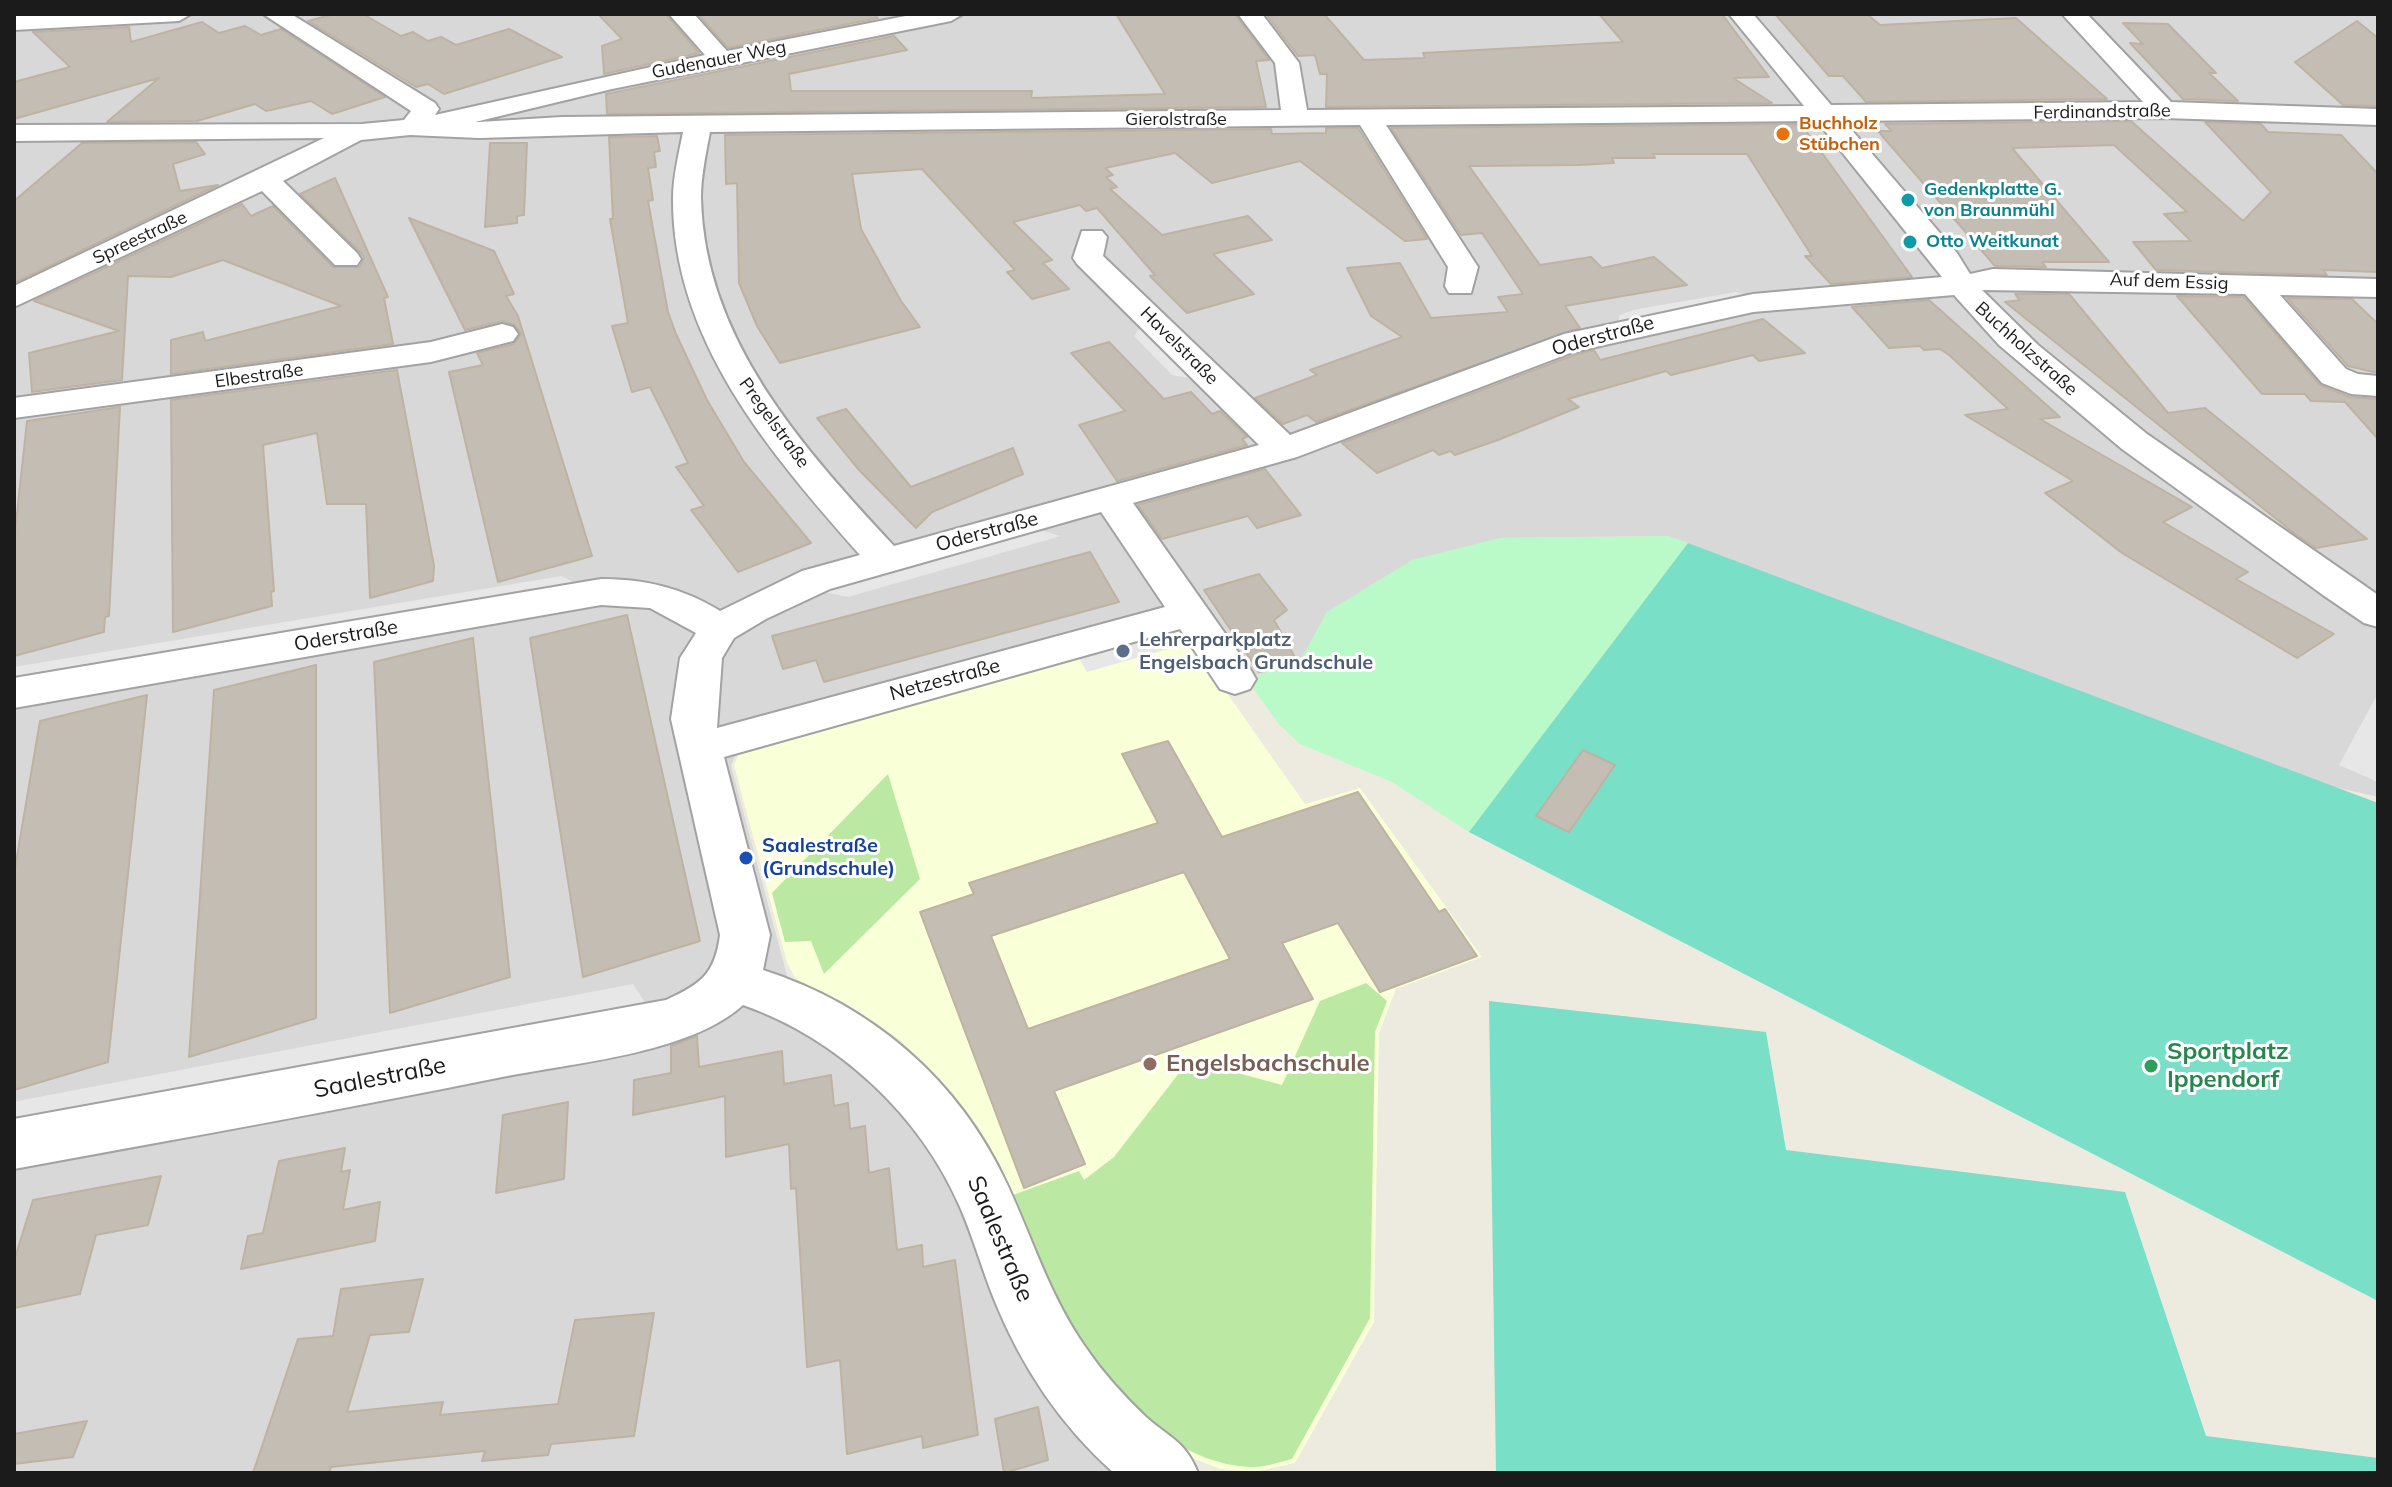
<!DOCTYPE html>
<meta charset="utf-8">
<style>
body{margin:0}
#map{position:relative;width:2392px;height:1487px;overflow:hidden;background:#edeae0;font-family:Mulish,sans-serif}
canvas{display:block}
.frame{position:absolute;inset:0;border:16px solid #1b1b1b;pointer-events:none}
</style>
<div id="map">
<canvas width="2392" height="1487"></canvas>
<div class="frame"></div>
</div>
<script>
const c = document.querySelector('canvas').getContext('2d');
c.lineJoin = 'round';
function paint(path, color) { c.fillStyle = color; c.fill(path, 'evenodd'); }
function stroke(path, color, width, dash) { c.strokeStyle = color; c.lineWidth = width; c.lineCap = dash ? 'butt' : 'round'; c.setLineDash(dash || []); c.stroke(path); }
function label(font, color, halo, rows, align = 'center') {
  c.font = font + ' Mulish,sans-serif'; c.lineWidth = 6; c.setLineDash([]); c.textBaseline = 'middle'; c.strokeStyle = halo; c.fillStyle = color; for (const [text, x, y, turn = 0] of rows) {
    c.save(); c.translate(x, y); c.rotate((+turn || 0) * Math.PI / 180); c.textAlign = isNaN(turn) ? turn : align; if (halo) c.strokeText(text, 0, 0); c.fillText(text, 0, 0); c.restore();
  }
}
paint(new Path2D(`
 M14,14H2378V797L2326,785L1668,536L1500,538L1327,612L1299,664L1246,678L1210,628L1163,625L737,751L731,766L800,1024L892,1096L954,1174L1122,1473H14Z`), '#d9d8d8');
paint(new Path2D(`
 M1163,628L1184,632L1305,804L1360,788L1482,957L1396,989L1379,1033L1374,1322L1295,1463L1254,1472L1221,1469L1186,1456L1099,1383L938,1096L946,1088L899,1039L845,1003L796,979L787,963L734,765L740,751Z`), '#f9ffd6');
paint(new Path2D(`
 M888,774L920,879L824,974L811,941L785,942L772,893Z
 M1366,983L1387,1001L1375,1032L1370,1318L1292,1459C1279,1462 1264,1468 1250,1467C1123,1460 1055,1295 1010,1196L1079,1171L1084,1180L1114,1157L1183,1068L1201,1063L1282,1085L1320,1001Z`), '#bbe9a3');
paint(new Path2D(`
 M1668,536L1688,543L1469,832L1392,782L1300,744L1278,723L1246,678L1299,663L1327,612L1412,560L1500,538Z`), '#b9fac8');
paint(new Path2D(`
 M1688,543L2378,803V1301L1469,832Z
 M1489,1001L1766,1032L1786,1150L2125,1192L2206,1436L2378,1458V1473H1496Z`), '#7adfc7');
paint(new Path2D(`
 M1736,292L1752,297L1618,321L1620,315L1633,310Z
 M1144,322L1203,381L1172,375L1134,336Z
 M1033,528L1061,536L848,597L814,590Z
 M561,576L584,587L14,683V667Z
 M1157,631L1168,649L1087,672L1077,654Z
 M2378,693V782L2339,765Z
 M633,984L647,1006L14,1129V1102L28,1099Z`), '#e7e7e7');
const building = new Path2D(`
 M334,14H363L401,36L413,32L428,41L441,37L456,45L509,29L562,57L444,94L428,84L416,87L308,21Z
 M598,14H666L699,53L604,74L602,46L622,39Z
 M698,14H873L878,18L728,48Z
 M1116,14H1235L1269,60L1256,61L1266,107L607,114L606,94L894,36L907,50L789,74L791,91H1032L1031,98L1165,94Z
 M1266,14H1324L1364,60L1425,58L1423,53L1623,42L1599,14H1722L1769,77L1733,78L1772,103L1326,107L1327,74H1320L1315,55L1298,56Z
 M1775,14H1867L1880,25L2016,18L2107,99L1866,102L1843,76H1829Z
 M2357,21L2378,38V106L2343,105L2295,62Z
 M202,22L219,33L245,26L261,35L281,29L385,97L332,114L311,101L266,111L255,104L197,121L107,122L159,78L14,119V82L70,67L33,32L129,27L131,42Z
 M2123,23L2168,24L2216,73H2209L2238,101L2183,99L2130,43L2143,44Z
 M2131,121L2243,221L2271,192L2205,122L2261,124L2268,132L2341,135L2378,174V272L2323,270L2327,275L2156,270L2133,242L2191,241L2164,214L2187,212L2114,145L2012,148L2109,262H2042L2046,267L1995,266L1878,131H1892L1885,124Z
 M1801,124L1912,277L1831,284L1805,256H1812L1747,154H1653L1655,158H1612L1614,163L1579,165L1469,166L1540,265L1591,257L1602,268L1654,257L1687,285L1565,306L1580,328L1316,422L1307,415L1283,424L1255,398L1317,375L1310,370L1402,337L1371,316L1347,268L1400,263L1431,318L1508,312L1498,297L1523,294L1482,233L1461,235L1391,128Z
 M1326,128H1358L1427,239L1405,241L1300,161L1212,183L1175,153L1105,168L1113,175L1106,177L1117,187L1110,189L1162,235L1248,216L1272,240L1213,254L1254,294L1187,313L1150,276L1155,275L1097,208L1086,211L1080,205L1013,222L1052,260L1043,263L1069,289L1032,299L1007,272L1015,270L922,169L852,174L861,229L901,301L920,327L780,363L757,326L739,283L737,183L726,184L725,135L1271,129L1272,134L1326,133Z
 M657,136L660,151L654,152L656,167L648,168L653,200L648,201L668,312L676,334L707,400L744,462L811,543L738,572L691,510L704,506L676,467L688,463L650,387L632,392L612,326L628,323L610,219H613L609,137Z
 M196,142L205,154L173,164L180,191L218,185L14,283V201L82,143Z
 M490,143H527L524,215L517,216V223L485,227Z
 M335,178L388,297L384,298L393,344L171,374V340L203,332L205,341L341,306L223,260L171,277L128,276L122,380L32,392L29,353L119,331L34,301L242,204L251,216L273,206L333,267H360L364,257L359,251L300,194Z
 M409,218L494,251L514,294L506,296L518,316L592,556L498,582L449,372L483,365L477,353L514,344L521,334L515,325L503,321L465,330Z
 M2015,294H2069L2168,413L2205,408L2367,539L2316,548L2294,533L2005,302L2020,300Z
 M2177,296L2244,297L2320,385L2350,397L2378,399V439L2345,402L2311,401L2305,394H2262Z
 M2287,298L2352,299L2378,324V373L2348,366Z
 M1929,300L2060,417L2040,419L2192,507L2163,522L2248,572L2236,579L2334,634L2297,658L2122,553L2045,493L2073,481L1965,415L2008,409L1949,355L1940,349L1924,350L1920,346L1889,348L1852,307Z
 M1763,319L1805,353L1759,361L1753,355L1671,375L1666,371L1568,399L1579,407L1498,440L1455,455L1450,451L1439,455L1433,450L1377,473L1342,443L1574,355L1594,350L1600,360Z
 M1109,342L1164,399L1191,392L1212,414L1220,411L1247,437L1242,439L1247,445L1117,481L1079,425L1125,411L1071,353Z
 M397,370L434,566L433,581L370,598L366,504H327L317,433L263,445L274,591L271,592L272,606L173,632L171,400Z
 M120,407L109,616L105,617L104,632L14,656V541L27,421Z
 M846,409L911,487L1013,448L1023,474L932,512L916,528L859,470L817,418Z
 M1265,469L1301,515L1257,528L1248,516L1162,539L1138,505Z
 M1090,552L1119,602L824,682L816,660L783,669L772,636Z
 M1259,574L1287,610L1274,620L1297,661L1259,672L1204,590Z
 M627,615L700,941L583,977L530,638Z
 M473,638L510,977L390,1013L374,662Z
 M316,665V1018L189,1057L214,690Z
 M147,695L108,1062L14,1090V874L40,721Z
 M1168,741L1222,837L1358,792L1439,912L1445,909L1477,956L1380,992L1338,923L1282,943L1313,999L1054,1091L1085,1164L1024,1188L920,912L974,894L969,883L1158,823L1122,754ZM1184,872L1230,959L1028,1029L991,936Z
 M1583,750L1615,765L1569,832L1536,816Z
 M697,1036L699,1067L782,1051L784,1084L831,1075L834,1106L848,1103L850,1129L865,1126L869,1173L889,1168L897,1250L922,1245L923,1267L955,1260L978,1435L923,1448L922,1436L847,1454L840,1360L807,1367L796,1188L791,1189L789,1144L726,1157L725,1096L633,1115L634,1080L671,1073V1046Z
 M568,1102L564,1179L496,1193L503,1115Z
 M345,1148L341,1172L350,1170L343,1210L380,1202L375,1241L241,1269L248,1236L263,1233L279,1161Z
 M161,1176L148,1225L96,1235L80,1294L14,1308V1261L33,1200Z
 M423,1279L409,1332L370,1335L347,1412L443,1402L440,1415L558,1404L575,1320L654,1313L634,1436L551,1444L548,1455L482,1461L485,1451L331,1467L329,1473H253L298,1339L333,1336L341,1289Z
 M1038,1407L1048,1460L1004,1473L995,1419Z
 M87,1421L73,1457L14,1464V1434Z`);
paint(building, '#c4bdb3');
stroke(building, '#beb3a2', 2);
const minor = new Path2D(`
 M50,14H191L179,21L14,30V16Z
 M263,14H291L435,103L439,109L435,115L705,55L669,14H694L727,51L916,14H963L951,21L612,89L475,122H479L562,117L1281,110L1275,63L1238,14H1262L1299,63L1307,110L1804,106L1729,14H1753L1831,105L2143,102L2062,14H2087L2171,102L2378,109V125L2164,118L1844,121L1957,253L1970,274L1993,269L2378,279V297L2280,295L2346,369L2358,374L2378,376V396L2351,394L2322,383L2245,294L1982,290L2038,345L2147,434L2378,595V627L2364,623L2323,595L2122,449L1999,345L1954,295L1753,312L1573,352L1297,457L1133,503L1250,669L1256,679L1250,689L1235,694L1220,689L1180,629L724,757L770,935L763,970C872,1005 959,1080 1007,1184C1033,1240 1050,1297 1086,1348C1103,1373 1124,1396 1146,1417C1171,1439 1185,1441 1198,1473H1114C1060,1425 1021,1366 994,1299C982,1269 973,1237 960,1207C920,1115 838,1038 743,1005C689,1054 572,1063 502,1077C340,1110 177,1139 14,1169V1119L666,1000C701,984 715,974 720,935L671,719L680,658L696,633L650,608L601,605L14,708V678L601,579C645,579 683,588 720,611L802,571L860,555C771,454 672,340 673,198C673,176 679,153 683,132L479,138L410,135L361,140L283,181L357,253L361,259L357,265H335L262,191L14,307V286L324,138L14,141V125L362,124L404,120L411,111ZM1817,121L1942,277L1753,294L1564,334L1290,435L1103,256L1107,237L1102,231H1082L1073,258L1077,264L1259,445L894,546C803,448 704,339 701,198C701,176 706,153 710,132L1360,125L1448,267L1445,286L1449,293H1471L1478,267L1386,125ZM1101,512L1165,607L717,728L722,658L734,638L766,619L830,589Z
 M502,324L513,327L518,334L513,341L431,362L14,418V398L431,342Z`);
stroke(minor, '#a2a2a2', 4);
paint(minor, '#fff');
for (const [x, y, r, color] of [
 [1783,134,8,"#e8710a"],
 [1908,200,8,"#0f9aa8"],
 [1910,242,8,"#0f9aa8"],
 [1123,651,8,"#5c6f8a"],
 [746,858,8,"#1a4fb4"],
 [1150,1064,8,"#8d6e63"],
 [2151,1066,8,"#2e9e5b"]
]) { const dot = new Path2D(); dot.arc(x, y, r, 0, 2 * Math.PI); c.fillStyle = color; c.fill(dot); stroke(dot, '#fff', 3); }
label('18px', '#1b1b1b', '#fff', [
 ["Gudenauer Weg",719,60,-11],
 ["Ferdinandstraße",2102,112,-1],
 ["Gierolstraße",1176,120],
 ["Spreestraße",140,238,-25],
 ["Auf dem Essig",2169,282,2],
 ["Havelstraße",1179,346,45],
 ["Buchholzstraße",2026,349,42],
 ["Elbestraße",259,376,-8],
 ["Pregelstraße",774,423,54]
]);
label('bold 18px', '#c56008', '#fff', [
 ["Buchholz",1799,124],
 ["Stübchen",1799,145]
], 'left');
label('bold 18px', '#0d838f', '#fff', [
 ["Gedenkplatte G.",1924,190],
 ["von Braunmühl",1924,211],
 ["Otto Weitkunat",1926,242]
], 'left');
label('20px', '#1b1b1b', '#fff', [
 ["Oderstraße",1603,336,-15],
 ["Oderstraße",987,532,-15],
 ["Oderstraße",346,636,-10],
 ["Netzestraße",945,680,-15]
]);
label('bold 20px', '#4e5e75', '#fff', [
 ["Lehrerparkplatz",1139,640],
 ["Engelsbach Grundschule",1139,663]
], 'left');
label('bold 20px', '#164399', '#fff', [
 ["Saalestraße",762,846],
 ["(Grundschule)",762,869]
], 'left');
label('bold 24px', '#27864d', '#fff', [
 ["Sportplatz",2167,1052],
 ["Ippendorf",2167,1080]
], 'left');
label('bold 24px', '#785e54', '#fff', [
 ["Engelsbachschule",1166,1064]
], 'left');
label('24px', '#1b1b1b', '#fff', [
 ["Saalestraße",380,1078,-11],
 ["Saalestraße",1000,1239,67]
]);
</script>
